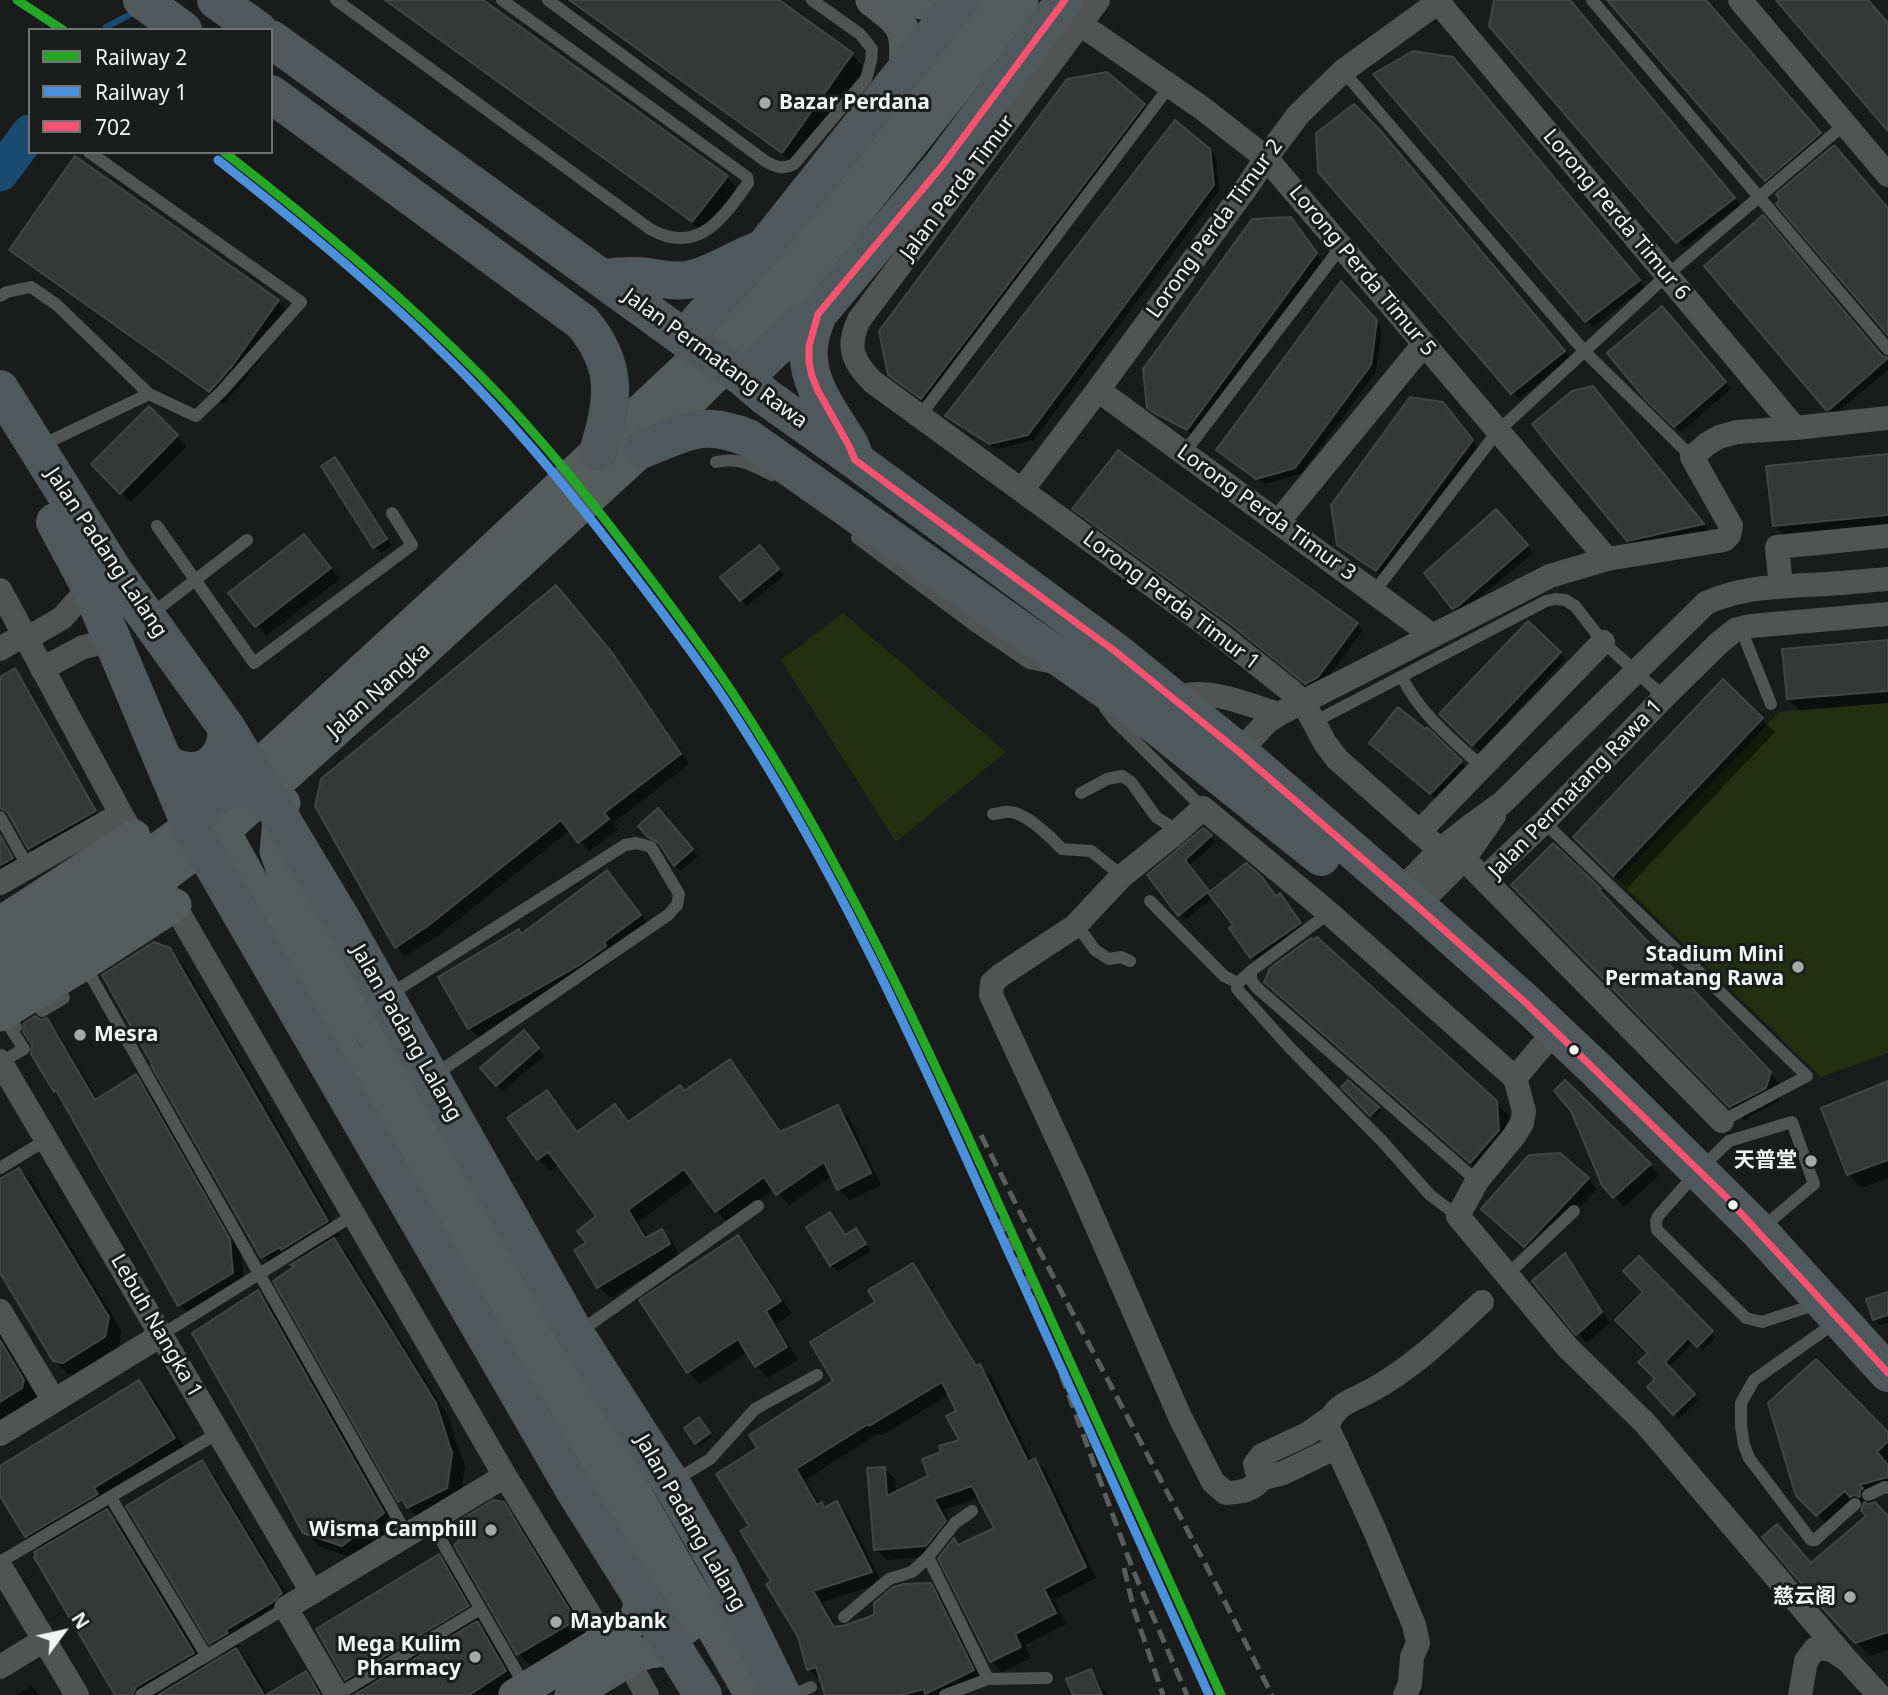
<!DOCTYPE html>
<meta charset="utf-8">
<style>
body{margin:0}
#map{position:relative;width:1888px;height:1695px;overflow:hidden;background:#1a1c1b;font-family:"Noto Sans",sans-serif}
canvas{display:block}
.legend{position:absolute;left:28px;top:28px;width:245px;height:126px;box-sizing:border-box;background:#191d1c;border:2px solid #707372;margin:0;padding:9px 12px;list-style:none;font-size:21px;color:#f2f4f4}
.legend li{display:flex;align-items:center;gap:14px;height:35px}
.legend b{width:35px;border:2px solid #707372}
.north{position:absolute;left:28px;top:1597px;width:70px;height:70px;-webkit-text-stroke:5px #191d1c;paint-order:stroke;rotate:57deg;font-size:19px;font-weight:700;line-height:28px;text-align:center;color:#f2f4f4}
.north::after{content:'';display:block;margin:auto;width:24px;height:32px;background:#f2f4f4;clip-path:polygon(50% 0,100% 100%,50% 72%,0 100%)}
</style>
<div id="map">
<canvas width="1888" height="1695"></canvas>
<ul class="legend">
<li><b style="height:9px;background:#26a626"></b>Railway 2</li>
<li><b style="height:9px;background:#4c90db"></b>Railway 1</li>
<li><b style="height:9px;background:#f65372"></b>702</li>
</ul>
<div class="north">N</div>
</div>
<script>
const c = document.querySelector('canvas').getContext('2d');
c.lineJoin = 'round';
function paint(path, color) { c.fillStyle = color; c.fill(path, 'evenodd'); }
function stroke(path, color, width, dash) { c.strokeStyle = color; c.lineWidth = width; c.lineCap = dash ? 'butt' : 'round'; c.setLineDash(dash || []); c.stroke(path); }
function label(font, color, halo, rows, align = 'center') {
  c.font = font + ' "Noto Sans","Noto Sans SC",sans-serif'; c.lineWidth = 6; c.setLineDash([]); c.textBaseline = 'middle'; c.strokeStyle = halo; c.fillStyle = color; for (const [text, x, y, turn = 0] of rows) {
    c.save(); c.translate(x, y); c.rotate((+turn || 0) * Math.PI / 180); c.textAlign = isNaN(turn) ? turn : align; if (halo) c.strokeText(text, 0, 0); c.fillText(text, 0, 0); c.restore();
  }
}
paint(new Path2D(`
 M843,613L1006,752L896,842L781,660Z
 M1888,703V1053L1821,1077L1618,880L1779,712Z`), '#242e11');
paint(new Path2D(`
 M384,0H480L727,177L737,187L702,231Z
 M566,0H776L852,55L865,68L797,165Z
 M1496,0H1568L1740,205L1684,248L1491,26Z
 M1609,0H1705L1826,140L1772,185Z
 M1459,66L1645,287L1593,327L1587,321Z
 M1144,106L1150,112L928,404L897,381Z
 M1385,137L1570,358L1519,399L1512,392Z
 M1209,150L1216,157L1219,191L1034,440L996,449L954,422L947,416Z
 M1291,218L1297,225L1322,261L1194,435L1164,420L1156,414Z
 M12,250L277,301L291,315L245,380L223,404L25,263Z
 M1341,284L1382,328L1376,372L1301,474L1264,484L1218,450Z
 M1668,315L1731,389L1681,432L1647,398Z
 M1882,357L1888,359V370L1834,415L1828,408Z
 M1599,395L1708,530L1635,546L1628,540Z
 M149,408L187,446L131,502L93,464Z
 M1449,410L1478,447L1383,576L1345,551L1338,544Z
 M1888,455V525L1784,535L1774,525Z
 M335,459L341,466L392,546L381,553L375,547L324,467Z
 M1502,517L1533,553L1460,614L1453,608Z
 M304,536L340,579L266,636L230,593Z
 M766,553L784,576L747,606L741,600Z
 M556,587L622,666L689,764L613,823L618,830L589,851L570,830L439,935L406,956L396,947Z
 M1528,623L1566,659L1480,751L1442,714Z
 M1356,624L1363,630L1324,683L1313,689L1241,631Z
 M1888,641V703L1800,710L1788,699Z
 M15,670L21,676L101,818L36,854L29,848L11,815L8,814L0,817V679Z
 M1723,682L1775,732L1627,888L1575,837Z
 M1427,730L1467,768L1437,799L1378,749Z
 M664,817L698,856L681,871L675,865L663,846L650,836Z
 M1203,830L1216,842L1189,866L1211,893L1260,877L1277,897L1280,895L1288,904L1307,932L1260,965L1251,956L1235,926L1214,897L1185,920L1149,876Z
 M0,833L18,864L0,874Z
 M1553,845L1613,903L1611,905L1783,1087L1779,1101L1744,1120L1513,885Z
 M607,872L619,884L651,927L614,954L617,958L592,976L481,1040L470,1028L440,977L522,935Z
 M169,950L183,964L340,1235L333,1239L347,1253L449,1418L465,1467L460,1501L422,1520L400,1501L275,1281L296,1268L293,1265L297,1263L294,1260L276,1270L263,1256Z
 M1279,995L1495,1102L1509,1116L1512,1144L1484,1175Z
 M46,1020L58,1033L98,1100L136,1077L148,1089L241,1253L245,1286L191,1316L179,1304L61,1097L55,1091L33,1053Z
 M530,1039L544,1056L503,1091L497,1085Z
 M730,1062L741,1073L782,1133L838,1107L849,1118L881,1185L850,1200L838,1189L832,1176L789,1205L774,1189L728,1223L717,1211L695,1180L638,1222L648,1238L661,1231L673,1243L680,1256L610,1298L599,1287L588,1243L599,1216L559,1164L550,1171L538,1159L510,1118L547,1092L558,1104L579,1133L614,1107L630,1123L685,1092Z
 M1348,1082L1380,1110L1374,1118L1344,1087Z
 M1565,1083L1659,1175L1624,1207L1603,1184Z
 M1888,1083V1178L1862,1188L1848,1174Z
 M19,1170L33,1183L122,1332L118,1351L77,1376L68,1374L54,1360L0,1269V1181Z
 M1588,1179L1597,1189L1535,1255L1494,1218Z
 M830,1214L846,1236L856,1230L862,1236L871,1251L838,1271L831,1265Z
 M738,1237L750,1250L792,1314L776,1324L798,1360L768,1378L756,1366L748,1352L700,1384L688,1372Z
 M1565,1256L1574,1265L1610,1323L1587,1343L1578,1333Z
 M1639,1258L1716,1337L1702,1350L1694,1341L1668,1368L1698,1400L1679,1418L1649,1388L1658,1379L1650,1353L1645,1292Z
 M912,1265L923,1276L978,1367L980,1366L991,1376L1032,1461L1035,1460L1045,1470L1096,1578L1054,1600L1066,1624L1025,1645L1031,1658L1002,1672L991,1661L954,1541L960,1546L996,1529L980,1497L944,1510L955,1532L937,1556L887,1560L876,1549L884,1468L895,1479L896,1493L930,1477L943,1453L961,1441L959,1411L950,1394L881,1436L879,1433L805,1480L820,1505L826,1509L837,1503L847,1514L882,1583L822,1602L838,1629L876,1617L930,1585L941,1596L983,1681L948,1695H827L822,1678L819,1679L808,1669L799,1636L751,1527L760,1448L836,1382L877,1303Z
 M258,1292L271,1306L397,1527L356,1559L319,1546L305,1532Z
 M1888,1294V1323L1880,1325L1874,1319Z
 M0,1333L37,1395L35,1402L0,1423Z
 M139,1382L153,1396L187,1451L106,1502L110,1508L105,1510L119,1524L207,1668L225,1657L211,1643L201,1463L215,1476L294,1607L286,1615L238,1644L240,1647L235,1649L249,1663L268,1695H117L41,1550L27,1536L0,1493V1468Z
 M701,1422L712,1437L699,1446L687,1429Z
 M1888,1435V1494L1871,1498L1888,1517V1650L1870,1656L1856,1642L1777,1526L1812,1564L1869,1516L1859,1504L1830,1528L1798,1496Z
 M503,1504L519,1520L588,1633L535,1670L519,1654L456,1545Z
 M439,1556L452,1569L481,1620L476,1622L490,1636L517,1684L500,1695H357L361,1693L347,1679Z
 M1091,1671L1097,1678L1101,1687L1110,1695H1074Z
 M305,1673L318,1686L323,1695H269Z
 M31,1686L40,1695H16Z`), '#0007');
stroke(new Path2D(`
 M106,27L137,11`), '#1b4a71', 6);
stroke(new Path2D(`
 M0,173L30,133`), '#1b4a71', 37);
const building = new Path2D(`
 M385,0H483L728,176L692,222Z
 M569,0H779L853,53L782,153Z
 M1494,0H1570L1735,198L1676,243L1489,26Z
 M1607,0H1706L1821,133L1765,181Z
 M1776,0H1868L1888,23V131Z
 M1413,51L1453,57L1640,280L1585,322L1373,74Z
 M1107,72L1145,104L921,399L888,375L879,331L1067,79Z
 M1354,104L1379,129L1565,351L1511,394L1318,172L1316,133Z
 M1175,120L1210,149L1214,185L1028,435L989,444L945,416Z
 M1833,146H1835L1888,208V335L1776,204L1780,200L1776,194Z
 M75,156L279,300L232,366L209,392L9,250Z
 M1763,215L1881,355L1888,358L1830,409L1826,410L1704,266Z
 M1291,217L1317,253L1187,430L1156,414L1147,408L1143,369L1252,219Z
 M1341,281L1377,320L1371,365L1295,468L1256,479L1216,450Z
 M1662,306L1726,382L1674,427L1646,400L1607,353Z
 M1593,386L1704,524L1627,541L1549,446L1532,424L1572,391Z
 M1410,397L1443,402L1473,440L1376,571L1337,545L1331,505Z
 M149,406L178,435L120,494L91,464Z
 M1118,450L1358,623L1318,677L1305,684L1232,625L1072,509Z
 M1888,454V515L1773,526L1766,466Z
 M335,457L387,539L373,548L321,466Z
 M1496,509L1528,545L1458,606L1452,609L1424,573Z
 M304,534L331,568L255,627L228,593Z
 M760,545L779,569L740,601L720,577Z
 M556,585L613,654L681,754L604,813L609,819L578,843L561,820L429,925L395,948L315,806L321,779Z
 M1528,621L1561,652L1472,746L1439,714Z
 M1888,640V691L1787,699L1782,649Z
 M15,668L96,811L28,849L8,813L0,808V677Z
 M1723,679L1763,718L1613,876L1573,837Z
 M1398,707L1425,729L1427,727L1462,761L1430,794L1369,743Z
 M658,808L693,849L674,866L659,843L648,837L638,826Z
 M1203,828L1212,835L1185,860L1209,891L1178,916L1147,875Z
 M0,835L13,858L0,865Z
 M1553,843L1601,889L1599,890L1771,1072L1766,1088L1729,1107L1511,885Z
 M1246,863L1261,876L1276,896L1280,893L1301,923L1250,958L1229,928L1233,925L1208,893Z
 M607,870L641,915L604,942L606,946L581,964L468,1029L438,977L519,929L521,934Z
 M1317,937L1497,1101L1499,1130L1470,1163L1264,982L1270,968L1311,938L1312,940Z
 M154,942L170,948L328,1221L281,1250L280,1247L261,1258L151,1065L152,1064L102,975Z
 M35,1016L41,1020L47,1018L95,1100L136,1074L230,1239L233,1273L178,1306L56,1090L54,1092L31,1054L32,1045L23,1032L24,1023Z
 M524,1030L539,1048L496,1086L480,1068Z
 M730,1059L780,1132L838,1105L871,1173L837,1190L824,1162L776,1195L764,1177L715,1212L684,1169L628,1210L645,1238L662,1229L670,1244L597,1288L574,1250L586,1243L577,1231L596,1216L548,1152L537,1160L507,1118L547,1090L577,1132L615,1104L628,1122L680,1085L684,1091Z
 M1348,1080L1379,1107L1370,1116L1341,1087Z
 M1565,1080L1651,1164L1613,1198L1602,1185L1571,1111L1554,1091Z
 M1888,1081V1160L1847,1175L1821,1108Z
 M1560,1153L1589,1178L1524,1247L1481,1209L1529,1155Z
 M19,1168L109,1317L105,1337L63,1363L53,1361L0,1273V1179Z
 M830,1212L845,1235L856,1228L866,1244L830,1266L806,1227Z
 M738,1235L781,1301L766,1311L787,1347L755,1367L738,1339L687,1373L639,1300Z
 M334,1238L436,1403L452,1453L447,1488L407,1508L402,1499L398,1502L273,1281L295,1266L290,1265Z
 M1565,1253L1602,1312L1576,1335L1532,1281Z
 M1639,1256L1713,1331L1697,1347L1688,1338L1665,1362L1695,1394L1673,1415L1647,1387L1655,1379L1638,1362L1648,1353L1615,1320L1643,1292L1623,1271Z
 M913,1263L976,1366L980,1364L1028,1462L1035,1458L1086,1567L1044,1589L1056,1613L1015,1634L1021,1647L990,1662L938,1558L954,1538L958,1545L994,1528L972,1486L934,1499L946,1521L926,1546L874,1550L867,1468L885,1467L887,1496L928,1476L922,1459L941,1452L939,1446L959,1440L946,1416L956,1411L942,1382L869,1426L868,1424L796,1469L817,1505L822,1502L824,1508L837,1501L872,1572L813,1591L834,1627L846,1625L874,1615V1603L893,1587L904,1584L931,1583L974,1670L925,1694L924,1689L901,1695H825L816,1667L807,1670L798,1637L766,1584L771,1581L740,1531L749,1526L716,1474L757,1448L749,1435L833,1381L810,1342L875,1302L868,1290Z
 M258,1290L384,1513L342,1546L303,1533L246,1428L192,1333Z
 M1888,1292V1315L1873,1320L1866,1299Z
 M0,1340L24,1380L22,1388L0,1402Z
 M1816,1359L1888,1432V1441L1877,1452L1888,1465V1477L1859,1485L1863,1488L1860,1491V1497L1854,1495L1850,1497L1845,1491L1816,1516L1796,1496L1768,1403Z
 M139,1380L175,1438L94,1488L98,1494L25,1537L0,1496V1466Z
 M699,1417L710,1433L695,1444L684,1428Z
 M202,1460L282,1593L273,1602L226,1630L228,1633L209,1644L126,1506Z
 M493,1500L504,1502L573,1616L571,1623L517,1655L454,1545L459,1541L450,1526Z
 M1864,1502L1868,1504L1875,1502L1888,1516V1632L1855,1643L1816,1601L1762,1537L1777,1524L1811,1563L1866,1516L1861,1510Z
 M107,1509L194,1653L136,1687L132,1695H115L34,1557L36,1555L34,1552Z
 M439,1554L469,1606L345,1680L316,1629Z
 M477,1621L506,1671L469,1695H354Z
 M236,1648L264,1695H158Z
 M1091,1669L1102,1695H1073L1066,1679Z
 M306,1671L320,1695H266Z`);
paint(building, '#363837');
stroke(building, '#434443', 2);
stroke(new Path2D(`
 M336,0L650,229C698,256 723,218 748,183L747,177L502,0
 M548,0L765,161C776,167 782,170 794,164L866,79L871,61L872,49L860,34L812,0
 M1592,0L1888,349
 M1343,71L1585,352L1692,457
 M89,152L301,302L221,392L196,416L149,394
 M0,296L7,292L31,287L57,305L149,394L40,446
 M920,416L1169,87
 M1184,453L1341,247
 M716,462C739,457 751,465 772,475
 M157,526L254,663L412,545L392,513
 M857,538L972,624L1029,663L1053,668
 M1374,592L1498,431L1666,276L1845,124
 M150,615L247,540
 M1741,629L1771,704
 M1402,677C1420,714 1452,739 1482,767
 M1105,708L1115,721L1203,808
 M1314,722L1546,601L1555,599L1565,600L1575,606L1603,642L1664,697
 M1081,793L1107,779L1122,776L1131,782L1156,817L1178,831
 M993,814C998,814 1005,811 1010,812C1026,813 1052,838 1062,849L1091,851L1116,871L1121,877
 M0,817L28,867
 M1544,822L1807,1076L1722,1121
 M1150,901L1224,976L1238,983
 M1329,913L1251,971V980L1256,987L1477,1181
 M1075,926L1085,936L1095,950L1109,959L1121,957L1130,961
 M84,964L407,1535
 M1251,971L1238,983L1237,989L1291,1049L1382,1141L1430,1195L1458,1216
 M389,995L625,845L636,843L651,847L679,894L677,905L668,915L433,1076
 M42,1011L64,998L55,982
 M1,1062L24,1049L11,1029L16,1027
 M0,1168L46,1140
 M1762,1228L1814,1184L1792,1122L1729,1141L1698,1171L1658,1216L1656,1222L1657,1230L1746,1318L1762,1322L1817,1304
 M1506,1276L1574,1211
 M1836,1322L1754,1380L1741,1403V1426L1744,1445L1749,1458L1811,1540H1815L1855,1504
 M579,1332L758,1206
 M161,1335L354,1215
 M674,1481L710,1459L755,1409L817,1375
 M1868,1495L1885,1487L1888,1488
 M111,1498L206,1655
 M430,1521L526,1688
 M928,1557L988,1679
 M0,1562L218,1433
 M844,1617L889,1579L912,1572L928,1557L955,1523L972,1511
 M141,1695L286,1608
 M337,1695L480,1609
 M793,1695L811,1687
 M945,1695L988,1679L1047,1678`), '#525353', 12);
stroke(new Path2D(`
 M1098,0L859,320C846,347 853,362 873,382L1223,637L1291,691L1303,702L1325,743L1337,759L1440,850
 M1740,0L1888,175
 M1438,2L1795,428
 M1080,24L1202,108L1266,158L1607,559
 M1098,390L1433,636
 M1022,490L1098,390L1249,184L1266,158L1298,115L1343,71L1441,0
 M1278,522L1424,344
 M1781,586L1777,547L1888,536
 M0,590L121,814L142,850
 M26,639L62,618L90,587
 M0,649L24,635
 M42,669L83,647L113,641
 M1174,699C1181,696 1188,694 1196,694C1222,693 1254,707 1279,714
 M1239,752L1267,722L1279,714L1550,576L1607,559L1724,540L1729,535L1731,526L1692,457L1707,444L1719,437L1737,432L1795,428L1888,418
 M1419,832L1603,642
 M1464,859L1722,1121
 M1484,879L1544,822L1664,697L1720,642L1735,630L1751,626L1888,614
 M0,883L121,814
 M166,891L505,1476L605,1640
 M1400,891L1440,850L1473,824L1502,803L1706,603C1740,588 1770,587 1807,585C1834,584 1861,581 1888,579
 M1417,906L1464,859L1494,816
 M0,1061L312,1592
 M1515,1078L1555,1031
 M0,1311L54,1401
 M1330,1418L1307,1434L1262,1455L1255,1464L1258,1475L1263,1478L1283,1473L1337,1447
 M0,1434L161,1335
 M1263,1478C1251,1491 1243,1492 1226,1493L1213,1482L1180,1417L1077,1181L991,995L992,983L1001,975L1075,926L1121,877L1178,831L1203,808L1329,913L1515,1078L1524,1111L1522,1123L1514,1136L1477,1181L1458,1216L1568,1348L1645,1423L1845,1658L1879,1695
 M0,1566L77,1695
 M628,1661L647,1695
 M0,1667L44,1640
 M337,1695L286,1608L505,1476
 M1405,1695L1410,1684L1412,1657L1418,1643L1414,1625L1375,1531L1327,1426C1337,1402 1351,1402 1372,1390C1414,1367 1447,1334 1482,1302
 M1800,1695L1806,1661L1815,1649H1830L1844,1658`), '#525353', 24);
stroke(new Path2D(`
 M872,0C905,25 908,28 905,70
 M912,0C925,6 937,4 951,0
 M284,803L280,810L276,851L289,888L751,1695
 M211,813L224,831L344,1051L687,1627
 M0,923L134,836
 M0,954L97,894L209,811L464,576L710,345L755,300L793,248L987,0
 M0,985L110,917L224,831L402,671L643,449L772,319L951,94L1022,0
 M0,1015L84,964L175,905
 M515,1695L629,1625C640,1614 640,1608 639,1593
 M571,1695L638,1655L650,1652L674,1649`), '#555c5c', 33);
stroke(new Path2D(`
 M142,0L183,30
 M216,0L258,30
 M271,39L684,338L744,378L766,397L855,460L1116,652L1239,752L1417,906L1526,1003L1598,1071L1759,1231L1888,1373
 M271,94L582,322C619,365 614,401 598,452
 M604,278C619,276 633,275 648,277C661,279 674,282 687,280C713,276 737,257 763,249L961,0
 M684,338L755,258
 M744,378L800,325L818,314
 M0,389L113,570L226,727L342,920L576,1335L671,1483L719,1566L782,1695
 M643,449C686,432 703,419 748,438L1154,724L1321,857
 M853,453L850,445C832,415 805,383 809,346C810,335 814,324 818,314L942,166L1065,0
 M55,522L90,587L192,829L576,1493L703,1695
 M163,761C169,765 176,769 183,770C210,776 229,753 226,727
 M192,829C205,794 227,782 263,791`), '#4f585a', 38);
stroke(new Path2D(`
 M981,1135L1036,1244L1220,1592L1272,1695
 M970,1140L1033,1298L1133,1570L1187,1695
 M1124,1568L1134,1610L1163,1695`), '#5b5d5d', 5, [14, 7]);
stroke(new Path2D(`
 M1065,0L942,166L818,314L809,346V362L812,376L818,391L849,446L855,460L1116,652L1239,752L1417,906L1526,1003L1726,1197L1888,1373`), '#f65372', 7);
stroke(new Path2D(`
 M17,0L63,30
 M224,152C313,221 399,293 478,373C542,438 598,509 652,581C680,618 708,656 734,695C842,859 924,1039 1005,1218C1077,1377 1149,1536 1221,1695`), '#26a626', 9);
stroke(new Path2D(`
 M218,160C306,229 392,300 470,380C533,445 589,515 643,587C671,624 699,661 725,700C833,863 914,1042 994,1220C1066,1378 1138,1537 1209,1695`), '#4c90db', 9);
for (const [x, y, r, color] of [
 [765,103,7,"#a6a8a8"],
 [1798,967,7,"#a6a8a8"],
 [80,1035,7,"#a6a8a8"],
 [1574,1050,6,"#f2f4f4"],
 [1811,1161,7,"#a6a8a8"],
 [1733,1205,6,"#f2f4f4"],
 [491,1530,7,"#a6a8a8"],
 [1850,1597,7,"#a6a8a8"],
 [556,1622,7,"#a6a8a8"],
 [475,1657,7,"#a6a8a8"]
]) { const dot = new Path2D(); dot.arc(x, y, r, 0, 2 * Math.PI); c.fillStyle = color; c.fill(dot); stroke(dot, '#191d1c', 2.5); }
label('bold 21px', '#f2f4f4', '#191d1c', [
 ["Bazar Perdana",779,103,"left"],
 ["Stadium Mini",1784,955],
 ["Permatang Rawa",1784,979],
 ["Mesra",94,1035,"left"],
 ["天普堂",1797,1161],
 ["Wisma Camphill",477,1530],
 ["慈云阁",1836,1597],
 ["Maybank",570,1622,"left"],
 ["Mega Kulim",461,1645],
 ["Pharmacy",461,1669]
], 'right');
label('21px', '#f2f4f4', '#191d1c', [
 ["Jalan Perda Timur",958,188,-53],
 ["Lorong Perda Timur 6",1616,215,50],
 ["Lorong Perda Timur 2",1215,229,-54],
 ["Lorong Perda Timur 5",1362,271,50],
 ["Jalan Permatang Rawa",715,359,36],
 ["Lorong Perda Timur 3",1266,513,36],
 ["Jalan Padang Lalang",106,553,56],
 ["Lorong Perda Timur 1",1171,601,37],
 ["Jalan Nangka",379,691,-42],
 ["Jalan Permatang Rawa 1",1576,789,-46],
 ["Jalan Padang Lalang",406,1033,60],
 ["Lebuh Nangka 1",156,1326,60],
 ["Jalan Padang Lalang",690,1523,60]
]);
</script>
